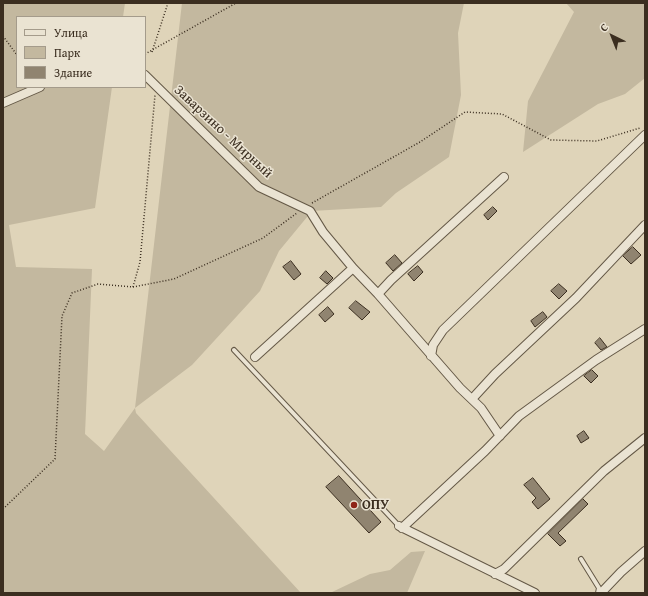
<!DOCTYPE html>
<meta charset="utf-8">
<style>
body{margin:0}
#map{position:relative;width:648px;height:596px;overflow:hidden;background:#dfd4b9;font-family:"Gentium Book Plus",serif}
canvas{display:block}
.frame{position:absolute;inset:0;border:4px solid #3b2e20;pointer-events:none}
.legend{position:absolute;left:16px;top:16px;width:130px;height:72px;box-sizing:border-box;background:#eae3d2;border:1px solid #a49b8b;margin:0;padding:5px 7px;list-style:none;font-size:12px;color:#3b2e20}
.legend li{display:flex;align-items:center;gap:8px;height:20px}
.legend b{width:20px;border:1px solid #a49b8b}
.north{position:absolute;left:592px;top:16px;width:40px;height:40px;-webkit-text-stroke:3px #eae3d2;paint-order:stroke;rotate:317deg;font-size:11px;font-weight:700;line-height:16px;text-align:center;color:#3b2e20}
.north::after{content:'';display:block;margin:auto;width:14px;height:18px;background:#3b2e20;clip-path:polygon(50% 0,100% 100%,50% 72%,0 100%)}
</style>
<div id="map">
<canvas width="648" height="596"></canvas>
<div class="frame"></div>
<ul class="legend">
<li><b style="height:5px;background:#eae3d2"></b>Улица</li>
<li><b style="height:11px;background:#c3b89f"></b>Парк</li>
<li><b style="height:11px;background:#908470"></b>Здание</li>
</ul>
<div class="north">С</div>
</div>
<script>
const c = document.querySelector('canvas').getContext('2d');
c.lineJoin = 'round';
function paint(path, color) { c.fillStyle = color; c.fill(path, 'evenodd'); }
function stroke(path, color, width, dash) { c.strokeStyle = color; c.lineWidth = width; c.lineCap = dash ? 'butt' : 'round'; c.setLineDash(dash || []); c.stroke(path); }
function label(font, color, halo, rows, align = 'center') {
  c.font = font + ' "Gentium Book Plus",serif'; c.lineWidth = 3; c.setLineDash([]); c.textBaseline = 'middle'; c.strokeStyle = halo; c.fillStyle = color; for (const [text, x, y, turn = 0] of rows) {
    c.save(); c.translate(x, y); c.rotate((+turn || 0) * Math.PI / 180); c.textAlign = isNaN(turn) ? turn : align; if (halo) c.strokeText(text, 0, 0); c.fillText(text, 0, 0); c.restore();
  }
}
paint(new Path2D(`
 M3,3H125L123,17H17V87H112L95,208L9,225L16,267L92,269L85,434L104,451L135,408L182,3H464L458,33L461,95L449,157L396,193L381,207L312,211L279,251L260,291L192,365L135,408L136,413L301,593H3Z
 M566,3H645V78L625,94L598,104L523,152L528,101L574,12Z
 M425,551L407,593H330L370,574L390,570L411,552Z`), '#c3b89f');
const building = new Path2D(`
 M493,207L497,211L488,220L484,215Z
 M633,247L641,255L631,264L623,256Z
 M395,255L402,263L393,271L386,263Z
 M291,261L301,274L294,280L283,267Z
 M418,266L423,272L414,281L408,274Z
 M326,271L333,278L327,284L320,278Z
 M559,284L567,291L559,299L551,291Z
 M356,301L370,312L362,320L349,308Z
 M328,307L334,314L325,322L319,315Z
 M543,312L547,317L535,327L531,321Z
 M600,338L607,347L601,350L595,343Z
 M592,370L598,376L591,383L584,376Z
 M584,431L589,438L581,443L577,436Z
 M339,476L381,522L369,533L326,487Z
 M533,478L550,499L538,509L532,502L536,498L524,485Z
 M583,499L588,504L558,533L566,541L560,546L548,534Z`);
paint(building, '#908470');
stroke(building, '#3b2e20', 1);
const lane = new Path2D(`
 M234,350L399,526
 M581,559L599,588L598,593`);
const street = new Path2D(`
 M145,75L259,187L310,211L323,232L353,268L378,294L460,388L481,408L500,436
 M3,103L40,87
 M378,294L391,280L504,177
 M431,356L433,345L443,330L645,135
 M255,357L353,268
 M472,399L495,374L576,298L645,225
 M399,526L535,593
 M402,528L485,451L519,416L596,360L645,329
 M495,574L504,569L604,471L645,438
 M601,593L621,572L645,551`);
stroke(lane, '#645846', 6);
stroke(street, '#645846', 10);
stroke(new Path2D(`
 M3,36L17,55
 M152,52L168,3
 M145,54L236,3
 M312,203L420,142L465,112L502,114L551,140L597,141L640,128
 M133,287L174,279L263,238L297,213
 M3,509L55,459L62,316L72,293L98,284L133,287L140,262L155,95`), '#3b2e20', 1.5, [1, 2]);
stroke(lane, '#eae3d2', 4);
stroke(street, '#eae3d2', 8);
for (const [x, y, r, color] of [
 [354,505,4,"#8f2418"]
]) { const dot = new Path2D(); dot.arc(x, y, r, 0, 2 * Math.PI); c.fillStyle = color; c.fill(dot); stroke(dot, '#eae3d2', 1.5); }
label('14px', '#3b2e20', '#eae3d2', [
 ["Заварзино - Мирный",223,132,43]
]);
label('bold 14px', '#3b2e20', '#eae3d2', [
 ["ОПУ",362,505]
], 'left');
</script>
